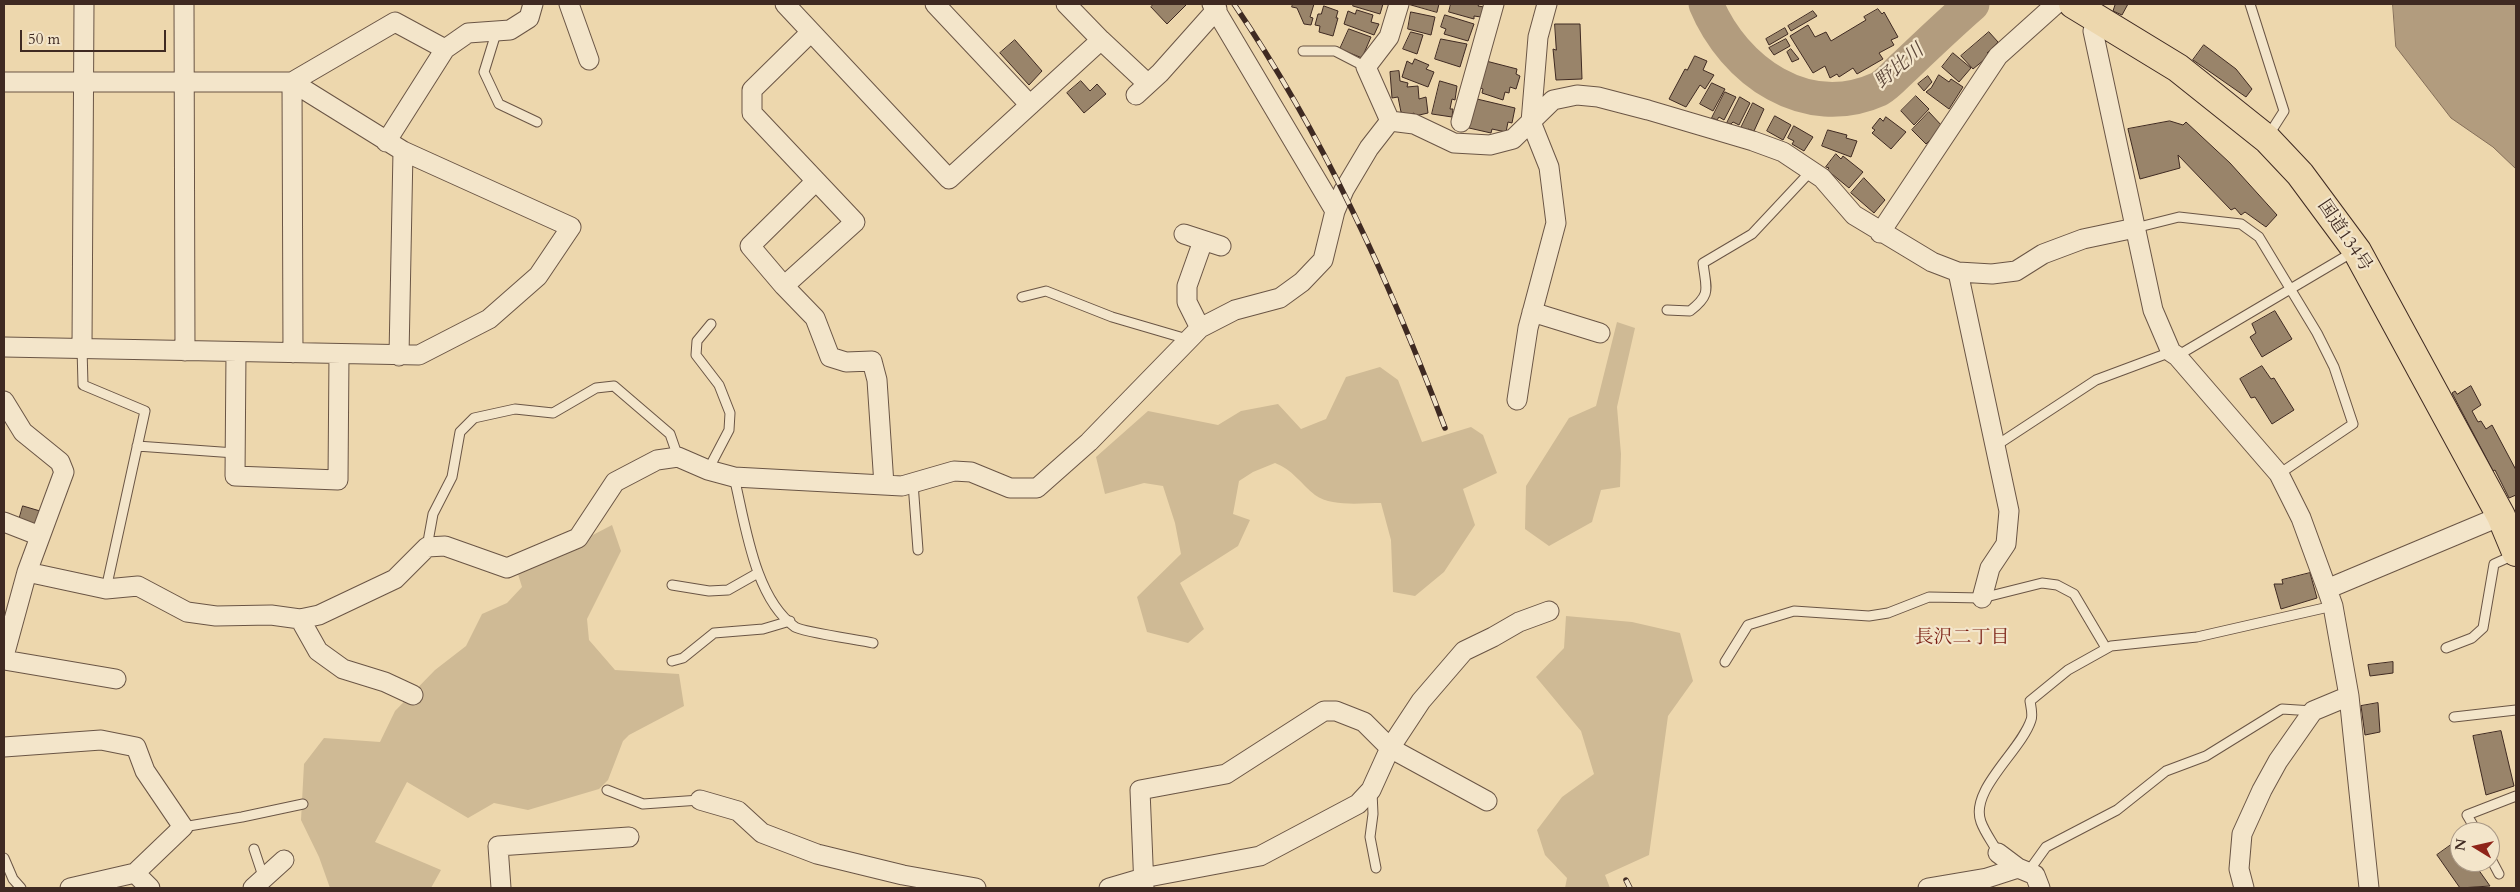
<!DOCTYPE html>
<meta charset="utf-8">
<style>
body{margin:0}
#map{position:relative;width:2520px;height:892px;overflow:hidden;background:#edd7ad;font-family:Cardo,serif}
canvas{display:block}
.frame{position:absolute;inset:0;border:5px solid #3f2a22;pointer-events:none}
.north{position:absolute;left:2450px;top:822px;width:50px;height:50px;box-sizing:border-box;background:#f3e5ca;border:1px solid #ab9a87;border-radius:50%;rotate:279deg;font-size:14px;font-weight:700;line-height:20px;text-align:center;color:#3f2a22}
.north::after{content:'';display:block;margin:auto;width:18px;height:22px;background:#8f2418;clip-path:polygon(50% 0,100% 100%,50% 72%,0 100%)}
.scale{position:absolute;left:20px;top:30px;width:146px;height:22px;box-sizing:border-box;border:2px solid #3f2a22;border-top:0;padding-left:6px;font-size:15px;line-height:18px;white-space:nowrap;color:#3f2a22;-webkit-text-stroke:4px #f3e5ca;paint-order:stroke}
</style>
<div id="map">
<canvas width="2520" height="892"></canvas>
<div class="frame"></div>
<div class="north">N</div>
<div class="scale">50 m</div>
</div>
<script>
const c = document.querySelector('canvas').getContext('2d');
c.lineJoin = 'round';
function paint(path, color) { c.fillStyle = color; c.fill(path, 'evenodd'); }
function stroke(path, color, width, dash) { c.strokeStyle = color; c.lineWidth = width; c.lineCap = dash ? 'butt' : 'round'; c.setLineDash(dash || []); c.stroke(path); }
function label(font, color, halo, rows, align = 'center') {
  c.font = font + ' Cardo,"Noto Serif JP",serif'; c.lineWidth = 4.5; c.setLineDash([]); c.textBaseline = 'middle'; c.strokeStyle = halo; c.fillStyle = color; for (const [text, x, y, turn = 0] of rows) {
    c.save(); c.translate(x, y); c.rotate((+turn || 0) * Math.PI / 180); c.textAlign = isNaN(turn) ? turn : align; if (halo) c.strokeText(text, 0, 0); c.fillText(text, 0, 0); c.restore();
  }
}
paint(new Path2D(`
 M1617,322L1635,328L1617,407L1621,454L1620,487L1601,490L1592,522L1549,546L1525,529L1526,486L1569,418L1596,406Z
 M1380,367L1398,380L1422,442L1471,427L1483,435L1497,473L1463,489L1475,525L1444,572L1415,596L1393,592L1391,540L1381,503C1361,503 1332,507 1315,495C1301,484 1292,469 1275,463L1253,472L1239,481L1233,514L1250,520L1238,546L1180,583L1204,629L1188,643L1147,632L1137,597L1181,554L1175,523L1163,486L1144,483L1105,494L1096,457L1148,411L1218,425L1241,411L1278,404L1301,429L1326,419L1346,377Z
 M612,525L621,551L587,619L589,640L615,670L679,674L684,706L629,735L623,741L608,780L599,789L528,810L494,803L468,818L407,782L375,842L441,870L431,888H330L319,857L301,820L304,764L324,738L380,742L395,711L435,670L466,646L482,614L507,603L522,587L518,574Z
 M1566,616L1632,622L1680,633L1693,681L1668,716L1649,855L1605,875L1610,888H1565L1567,878L1545,855L1537,830L1562,797L1594,774L1581,731L1536,677L1564,648Z`), '#cfba95');
const water = new Path2D(`
 M2393,4H2516V169L2493,147L2451,118L2396,47Z`);
paint(water, '#b29c7e');
stroke(water, '#846e59', 1);
stroke(new Path2D(`
 M1706,4C1734,71 1806,122 1879,89C1888,84 1897,73 1905,66C1927,45 1949,24 1972,4`), '#b29c7e', 35);
const building = new Path2D(`
 M1154,4H1187L1167,24L1151,7Z
 M1293,4H1314L1310,17L1313,18L1311,25L1304,24L1297,8L1292,7Z
 M1354,4H1383L1380,14L1353,6Z
 M1408,4H1439L1437,12Z
 M1451,4H1479L1478,6L1484,7L1481,17L1474,16V19L1449,12Z
 M2113,4H2128L2122,15L2113,11L2115,5Z
 M1324,6L1338,11L1336,18H1338L1333,36L1319,32L1320,26L1315,25L1318,14H1321Z
 M1878,9L1882,14L1884,12L1898,37L1891,40L1894,45L1879,53L1883,59L1857,74L1853,68L1839,77L1837,74L1830,78L1825,66L1813,73L1790,36L1808,25L1815,37L1826,32L1831,41L1866,20L1864,17Z
 M1357,10L1373,15L1371,22L1379,24L1374,35L1344,24L1348,11L1355,14Z
 M1813,11L1817,16L1791,31L1788,26Z
 M1411,12L1435,17L1431,35L1408,29Z
 M1445,15L1474,24L1468,41L1444,34L1446,29L1441,27Z
 M1555,24H1580L1582,79L1556,80L1553,49L1556,50Z
 M1785,28L1788,34L1769,45L1766,39Z
 M1349,29L1371,37L1362,58L1340,49Z
 M1411,32L1423,35L1417,54L1403,49Z
 M1989,32L1998,42L1987,53L1990,55L1973,69L1961,56Z
 M1441,39L1467,44L1460,67L1435,59Z
 M1786,39L1790,46L1774,55L1769,48Z
 M1015,40L1042,71L1029,85L1000,53Z
 M2204,45L2236,69L2252,89L2246,97L2193,60Z
 M1791,49L1799,59L1792,62L1787,52Z
 M1953,53L1971,68L1959,82L1942,67Z
 M1695,56L1707,61L1703,70L1714,75L1705,89L1700,85L1686,107L1669,99L1685,69L1687,70Z
 M1415,59L1429,65L1426,69L1434,72L1428,87L1402,77L1407,61L1412,64Z
 M1486,61L1517,69L1516,74L1520,76L1516,89L1510,87L1509,93L1505,92L1503,100L1482,93L1483,89L1478,87Z
 M1399,71L1400,81L1408,83L1407,87L1418,86L1419,99L1426,97L1428,113L1415,116L1414,113L1410,115L1401,112L1398,97L1392,98L1390,72Z
 M1939,75L1949,82L1951,79L1963,87L1949,109L1926,92L1931,88Z
 M1928,76L1932,82L1924,91L1918,84Z
 M1081,81L1090,91L1097,84L1106,94L1084,113L1067,93Z
 M1440,81L1457,86L1455,100L1452,99L1450,109H1453L1452,117L1432,114Z
 M1712,83L1725,89L1713,111L1700,104Z
 M1725,92L1736,97L1724,120L1719,117L1717,120L1712,118Z
 M1916,96L1929,109L1914,125L1901,111Z
 M1740,97L1750,103L1739,125L1733,122L1731,124L1727,123Z
 M1477,99L1515,108L1512,123L1508,122L1506,132L1492,129L1491,133L1469,128Z
 M1753,103L1764,109L1754,131L1748,129L1747,131L1741,128Z
 M1929,112L1943,127L1926,144L1912,130Z
 M1775,116L1791,125L1783,140L1767,131Z
 M1886,117L1906,132L1891,149L1872,133L1875,130L1872,128L1880,118L1883,121Z
 M2170,121L2183,125L2186,122L2230,163L2277,215L2266,227L2245,212L2241,215L2235,208L2231,210L2178,155L2180,168L2140,179L2128,129Z
 M1794,126L1813,137L1804,151L1792,144L1794,141L1788,138Z
 M1828,130L1847,135L1846,138L1857,141L1851,157L1822,146Z
 M1836,154L1841,159L1843,156L1863,172L1849,188L1827,170L1829,168L1826,167Z
 M1864,178L1885,200L1874,213L1851,193Z
 M2275,311L2292,339L2262,357L2250,337L2256,333L2252,324Z
 M2262,366L2271,379L2274,378L2294,410L2272,424L2255,397L2251,398L2240,379Z
 M2471,386L2481,405L2472,411L2478,422L2481,421L2486,429L2492,425L2516,470V495L2509,498L2495,470L2493,471L2452,393L2455,391L2457,394Z
 M23,506L40,511L36,526L19,520Z
 M2310,573L2317,598L2281,609L2274,584H2283L2282,580Z
 M2393,662V673L2370,676L2368,665Z
 M2378,703L2380,732L2365,735L2361,706Z
 M2501,731L2514,786L2486,795L2473,736Z
 M2458,840L2460,843V862H2473L2490,886L2460,888L2437,855Z`);
paint(building, '#99846a');
stroke(building, '#3f2a22', 1);
const lane = new Path2D(`
 M2250,4L2284,111L2268,136
 M497,30L484,72L499,104L537,122
 M1303,51H1335L1366,67
 M2135,228L2179,217L2241,224L2259,237L2317,333L2334,367L2353,424L2279,474
 M1022,297L1046,291L1112,317L1187,339
 M1667,310L1690,311C1712,294 1706,289 1703,263L1752,234L1811,171
 M82,348L83,385L145,411L106,589
 M2177,356L2353,252
 M137,446L235,453
 M1994,447L2096,380L2171,352
 M708,470L729,430L730,413L719,385L696,355L697,341L711,324
 M734,477C745,522 754,598 795,627C802,632 860,640 873,643
 M913,483L918,550
 M427,547L433,514L452,477L460,432L474,418L515,409L553,413L596,388L614,386L670,434L678,457
 M672,585L709,591L728,590L758,573
 M2446,648L2472,638L2483,628L2494,564L2514,555
 M672,661L683,658L714,633L763,629L790,621
 M1725,662L1748,625L1794,611L1869,616L1888,613L1929,597L1982,598L2042,583L2057,585L2074,594L2106,648
 M2454,717L2516,710
 M607,790L643,804L700,800
 M1372,792L1373,814L1370,837L1376,868
 M183,827L242,817L303,804
 M2477,832L2467,815L2516,796
 M254,849L264,879
 M1998,853C1993,843 1985,833 1981,822C1969,790 2021,751 2031,720C2033,715 2031,707 2030,701L2068,670L2111,646L2197,637L2333,606
 M2490,857L2499,874
 M4,858L13,879L21,888
 M2028,872L2046,847L2117,810L2166,771L2206,756L2282,709L2313,711`);
const street = new Path2D(`
 M184,4L185,351
 M569,4L589,60
 M785,4L949,179L1101,40
 M935,4L1030,105
 M1066,4L1101,40L1148,84
 M1212,4L1335,211
 M2097,20L2093,31L2153,310L2171,352L2177,356L2279,474L2301,518L2327,589L2333,606L2349,696L2369,888
 M811,32L752,90V113L855,222L784,286L815,318L830,357L846,362L872,361L877,380L884,485
 M4,82H292L403,151L571,227L538,276L489,319L419,355L4,347
 M1136,95L1160,73L1217,9
 M1390,121L1366,67L1389,37L1399,4
 M1461,122L1494,4
 M386,142L445,49L468,33L510,30L529,18L533,4
 M1880,233L1998,56L2056,4
 M1184,234L1221,246
 M1958,272L2009,511L2006,544L1990,568L1982,598
 M784,286L750,246L816,181
 M1532,312L1600,333
 M1200,328L1187,302V286L1203,241
 M82,348L84,4
 M236,352L235,476L338,480L339,354
 M293,353L292,82L395,22L445,49
 M399,356L403,151
 M1517,400L1528,328L1556,223L1549,167L1531,122L1538,37L1547,4
 M4,401L23,432L60,462L64,472L27,572
 M4,522L40,536
 M2327,589L2501,516
 M300,619L318,651L343,669L385,682L413,695
 M4,656L27,572L106,589L138,586L187,612L216,616L271,615L300,619L319,615L395,579L427,547L445,546L507,568L578,538L615,482L657,460L678,457L708,470L734,477L902,486L954,471L971,472L1010,488H1037L1089,442L1200,328L1235,310L1280,298L1302,282L1323,260L1335,211L1344,190L1369,148L1390,121L1414,124L1454,143L1490,145L1513,139L1553,100L1577,95L1598,97L1648,110L1753,141L1783,152L1822,178L1854,215L1932,262L1958,272L1992,274L2016,271L2043,254L2083,239L2135,228
 M4,660L116,679
 M4,747L101,740L136,747L145,771L183,827L135,873L150,888
 M700,800L738,811L762,833L817,854L903,875L976,888
 M1998,853L2018,868L2035,875L2040,888
 M70,888L135,873
 M253,888L284,860
 M501,888L498,846L629,837
 M1109,888L1143,878L1260,856L1358,804L1371,790L1390,748L1421,701L1464,651L1493,637L1519,622L1549,611
 M1144,888L1140,790L1226,774L1324,711H1336L1364,722L1390,748L1487,801
 M1928,888L1987,878L2018,868
 M2244,888L2239,869L2242,834L2262,790L2278,761L2313,711L2349,696`);
const highway = new Path2D(`
 M2073,4L2178,68L2267,139L2300,174L2357,251L2501,516L2516,552`);
stroke(lane, '#6a5545', 11);
stroke(street, '#6a5545', 21);
stroke(highway, '#3f2a22', 30);
stroke(lane, '#f3e5ca', 9);
stroke(street, '#f3e5ca', 19);
stroke(highway, '#edd7ad', 28);
const rail = new Path2D(`
 M1234,4C1323,135 1389,280 1445,428
 M1626,880L1630,888`);
stroke(rail, '#3f2a22', 5.5);
stroke(rail, '#f3e5ca', 4, [11]);
label('18px', '#3f2a22', '#f3e5ca', [
 ["国道134号",2344,236,56]
]);
label('italic 19px', '#5c4639', '#f3e5ca', [
 ["野比川",1900,67,-40]
]);
label('19px', '#7a1f14', '#f3e5ca', [
 ["長沢二丁目",1962,639]
]);
</script>
